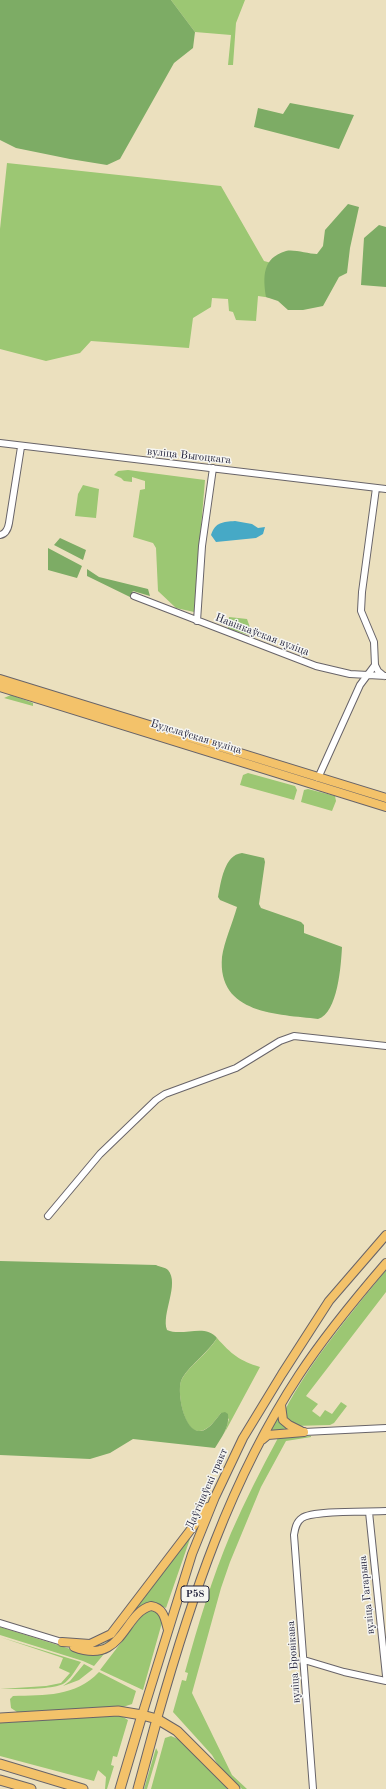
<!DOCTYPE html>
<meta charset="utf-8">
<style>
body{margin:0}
canvas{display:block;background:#ebe0be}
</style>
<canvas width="386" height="1789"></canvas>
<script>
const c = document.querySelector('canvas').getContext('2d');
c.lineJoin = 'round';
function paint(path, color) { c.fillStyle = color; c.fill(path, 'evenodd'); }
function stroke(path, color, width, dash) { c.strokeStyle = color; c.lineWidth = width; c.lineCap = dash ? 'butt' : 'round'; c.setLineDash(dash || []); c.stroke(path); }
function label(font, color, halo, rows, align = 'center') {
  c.font = font + ' "Old Standard TT",serif'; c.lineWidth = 3; c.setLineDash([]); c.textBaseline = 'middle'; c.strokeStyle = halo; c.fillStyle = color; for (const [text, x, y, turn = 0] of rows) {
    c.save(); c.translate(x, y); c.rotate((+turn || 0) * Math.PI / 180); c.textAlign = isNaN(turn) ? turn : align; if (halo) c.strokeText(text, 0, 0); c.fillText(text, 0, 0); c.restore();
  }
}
paint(new Path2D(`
 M171,0H245L236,23L233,65H228L231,35L195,32Z
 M7,163L221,186L264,261L279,265V299L258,296L256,321L236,320L233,312L229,311L228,299L212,298L211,307L193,318L189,348L91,341L80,353L46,361L0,349V229Z
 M128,470L205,480L194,612L176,608L158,591L156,548L153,543L133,537L140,490L145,489V481L132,477V482L124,481L121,478L114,475L118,471Z
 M83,485L99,489L96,518L75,516L78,494Z
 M229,617L247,619L253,636L228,629Z
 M11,695L33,703V706L4,698Z
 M248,773L295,786L297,790L294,800L240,785L243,775Z
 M308,789L335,796L336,801L332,811L301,802L304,790Z
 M386,1270V1292L306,1396L318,1404L312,1411L320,1417L325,1410L332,1414L341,1402L347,1406L334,1423L330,1425L294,1426L288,1424L284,1412C311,1360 350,1315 386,1270Z
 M217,1338C231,1354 240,1361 260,1367L225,1432L229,1419L221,1413C216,1419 209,1430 200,1431C184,1433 177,1393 181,1381C188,1366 208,1354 217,1338Z
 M279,1416L291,1429L269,1431Z
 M311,1436V1437L286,1441L261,1487L230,1562L221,1588L192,1693L232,1775L247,1789H242L218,1765L212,1755L173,1712L182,1680L186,1681L188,1673L185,1672C198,1625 212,1578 231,1533C245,1501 261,1469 278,1438Z
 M191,1536L166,1608L156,1603L143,1605L112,1640L95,1647L110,1640L118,1632Z
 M151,1610L159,1613L163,1619L143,1690L100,1670L143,1614Z
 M0,1627L80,1652L104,1654L94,1666L83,1661L0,1635Z
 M0,1637L81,1662C76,1669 70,1680 63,1684C50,1690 15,1689 0,1689L46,1686L61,1683L70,1673L59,1668L63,1658Z
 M84,1664L93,1669L79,1680L63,1686L70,1681Z
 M99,1672L136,1691L132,1704L123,1707L20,1714L11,1708L10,1699L13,1696C45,1695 75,1697 99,1672Z
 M116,1715L123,1717L128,1720L117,1757L113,1756L111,1765L114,1766L107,1789H105L106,1777L98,1770L94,1781L0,1756V1723Z
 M171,1736L178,1739L230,1789H151L165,1738Z
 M156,1748L158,1752L147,1789H144Z`), '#9cc773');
paint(new Path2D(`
 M0,0H171L195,32L193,48L174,63L120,159L107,165L70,159L16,148L0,140Z
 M290,103L354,115L339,149L254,127L258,108L283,114Z
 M348,204L359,207L350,248L347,273L339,277L323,306L303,310H288L278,301L266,297C263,277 262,258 286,251C294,249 308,254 317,254L323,246L325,230Z
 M379,225L386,227V287L361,285L364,238Z
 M60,538L86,550L83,560L54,545Z
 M48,548L82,566L77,578L48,570Z
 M87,569L99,577L148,589L150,596L133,591L130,597L87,576Z
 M242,853L264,858L265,862L259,904L261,908L301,922L304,925V933L342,947C341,965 338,1013 318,1019C279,1014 217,1015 222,957C224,942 233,922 237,907L220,900L218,897C221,882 224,855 242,853Z
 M0,1261L156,1265C160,1267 165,1267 168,1270C180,1284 161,1314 167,1330C183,1337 205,1323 217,1338C208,1353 187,1367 181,1381C177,1393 184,1433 201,1431C209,1430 216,1419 221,1413L225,1412L228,1414C230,1427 221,1438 215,1448L133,1439L110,1453L90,1459L0,1455Z`), '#7dac65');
paint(new Path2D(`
 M235,521L252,524L258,528L265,527L263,534L256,538L216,542L211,535C215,522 223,522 235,521Z`), '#46a9c6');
const minor = new Path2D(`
 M0,443L386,489
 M376,488L362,592L361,611L374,642L375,665L378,671L384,676
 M0,535C6,534 8,529 9,523L21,447
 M134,596L316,666L350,674L386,676
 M197,621L202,546L213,468
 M318,778L360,685L375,665
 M48,1216L100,1154L156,1100L165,1094L236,1068L280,1041L294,1036L386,1046
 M304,1432L386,1428
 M369,1512L386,1676
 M0,1623L62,1642
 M304,1660L344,1672L386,1681
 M313,1789L294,1535C295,1529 296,1522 302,1518C313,1510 369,1512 386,1511`);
const major = new Path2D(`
 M0,679L386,798
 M0,687L386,807
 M281,1405L283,1420L289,1425L301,1431
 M262,1440L268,1435L304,1432
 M62,1642L90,1644L111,1634L208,1507
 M74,1647C123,1666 123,1613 151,1606C164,1608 165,1619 168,1630
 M142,1715L192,1554L215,1497L243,1438L282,1374L329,1301L386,1235
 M157,1719C191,1599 230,1480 299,1375C325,1335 355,1299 386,1263`);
const highway = new Path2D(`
 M0,1718L118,1711L142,1715L157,1719L177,1731L235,1789
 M0,1764L83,1789
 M0,1780L31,1789
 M120,1789L142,1715
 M138,1789L157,1719`);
stroke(minor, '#686469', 8);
stroke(major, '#686469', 10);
stroke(highway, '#686469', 11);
stroke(minor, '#fff', 6);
stroke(major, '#f3c26a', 8);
stroke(highway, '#f3c26a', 9);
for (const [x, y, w] of [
 [195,1594,28]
]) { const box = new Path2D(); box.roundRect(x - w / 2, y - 8, w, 16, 3); c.fillStyle = '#f6f6f2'; c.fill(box); stroke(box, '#22223b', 1); }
label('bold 10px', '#22223b', null, [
 ["Р58",195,1594]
]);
label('11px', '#22223b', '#f6f6f2', [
 ["вуліца Выгоцкага",189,456,6],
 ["Навінкаўская вуліца",262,635,21],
 ["Будслаўская вуліца",196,737,17],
 ["Даўгінаўскі тракт",207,1489,-66],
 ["вуліца Гагарына",367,1595,-96],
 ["вуліца Бровікава",294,1662,-94]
]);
</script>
